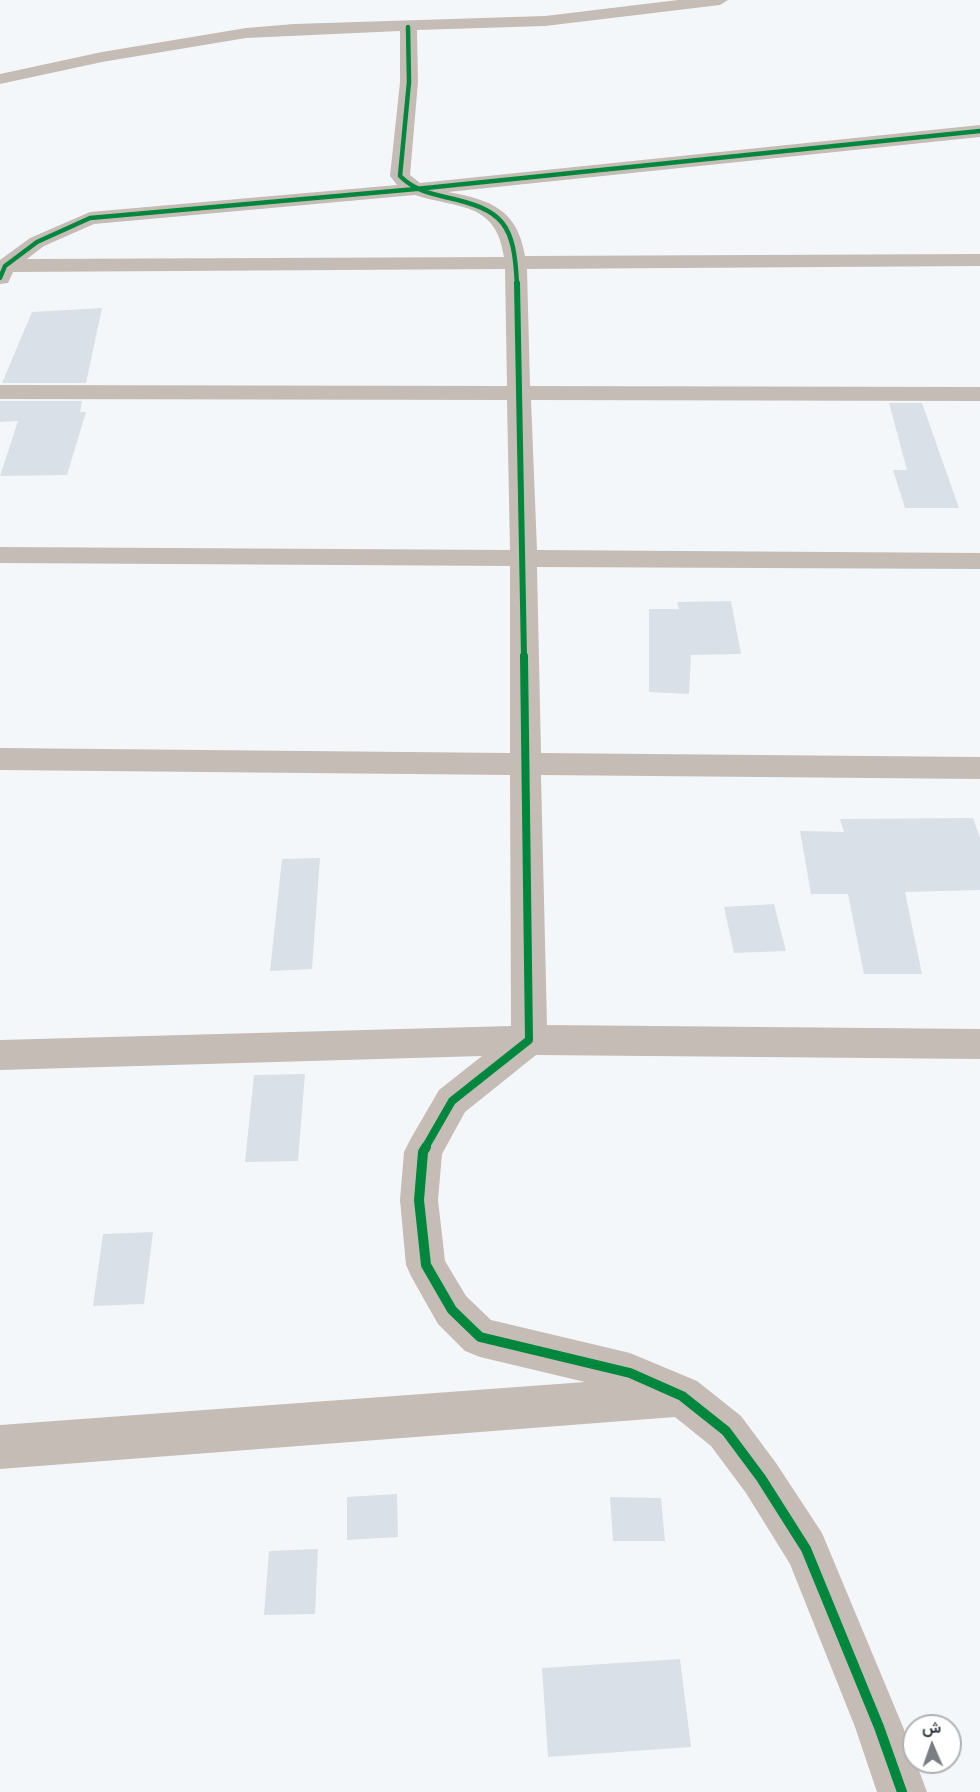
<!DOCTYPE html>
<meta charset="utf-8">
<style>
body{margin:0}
#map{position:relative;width:980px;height:1792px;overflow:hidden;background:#f4f7fa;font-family:Karla,Vazirmatn,sans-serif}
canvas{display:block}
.north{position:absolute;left:902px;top:1714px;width:60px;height:60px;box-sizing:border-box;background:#fff;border:2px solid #afb1b4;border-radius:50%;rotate:358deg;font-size:16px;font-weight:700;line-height:24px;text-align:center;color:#373c44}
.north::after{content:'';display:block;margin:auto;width:21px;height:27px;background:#797d84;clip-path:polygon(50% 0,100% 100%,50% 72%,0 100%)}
</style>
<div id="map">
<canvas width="980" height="1792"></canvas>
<div class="north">ش</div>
</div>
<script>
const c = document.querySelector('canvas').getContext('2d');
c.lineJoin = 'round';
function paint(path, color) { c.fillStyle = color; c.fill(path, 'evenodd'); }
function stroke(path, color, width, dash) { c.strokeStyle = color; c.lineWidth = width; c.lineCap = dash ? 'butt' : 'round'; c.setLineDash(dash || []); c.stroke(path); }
paint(new Path2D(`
 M102,308L86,383H2L32,312Z
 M0,401H82L80,412H86L67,475L0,476L18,421L0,422Z
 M889,403H922L959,508H905L893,470H907Z
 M731,601L741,654L691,655L689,694L649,692V609H679L677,602Z
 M973,818L980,838V890L905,892L922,974H864L848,894H811L800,831L844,832L840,819Z
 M320,858L312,969L270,971L282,859Z
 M774,904L786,951L734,953L724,907Z
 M305,1074L298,1161L245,1162L254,1075Z
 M153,1232L144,1304L93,1306L103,1234Z
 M397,1494L398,1537L347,1540V1497Z
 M610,1497L661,1498L665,1541H613Z
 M318,1549L315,1614L264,1615L269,1551Z
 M680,1659L691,1747L548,1757L542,1668Z`), '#dae0e7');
paint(new Path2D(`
 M678,0H728L720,5L545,26L417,30L418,82L410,175L420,183L980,125V137L448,192C491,200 517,209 525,256L980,254V266L527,269L530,386L980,387V401L531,400L537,550L980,553V569L537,567L541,753L980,757V779L541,775L547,1025L980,1029V1059L536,1055L465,1112L442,1154L438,1200L445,1261L466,1296L491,1320L630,1353L697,1381L741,1416L776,1463L822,1533L903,1727L927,1792H877L855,1727L790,1564L746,1493L711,1446L675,1417L0,1469V1425L585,1382L480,1357L465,1351L438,1324L412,1278L406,1265L400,1200L404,1152L410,1140L439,1090L482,1056L0,1070V1040L511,1026L510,775L0,770V748L510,753V566L0,563V547L510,550L507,400L0,399V385L507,386L505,269L13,272L8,283L0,284V260L30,238L90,212L397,185L390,176L400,82V31L246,38L102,62L0,84V74L102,52L246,28L294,24L545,16ZM415,195C458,209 496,201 504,257L27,259L44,246L94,224Z`), '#c6bcb6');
stroke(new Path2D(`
 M408,27L409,82L400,176C413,189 428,193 445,197C505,210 514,224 517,285
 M0,278L5,266L37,242L90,218L416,189L980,131`), '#00873e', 4.5);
stroke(new Path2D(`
 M517,283L524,658`), '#00873e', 6);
stroke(new Path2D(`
 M425,1148L452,1101L529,1040L524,656`), '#00873e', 8);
stroke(new Path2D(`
 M426,1147L423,1152L419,1200L426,1265L452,1310L480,1337L630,1373L682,1396L726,1431L761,1478L806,1549L879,1727L902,1792`), '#00873e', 10);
</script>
